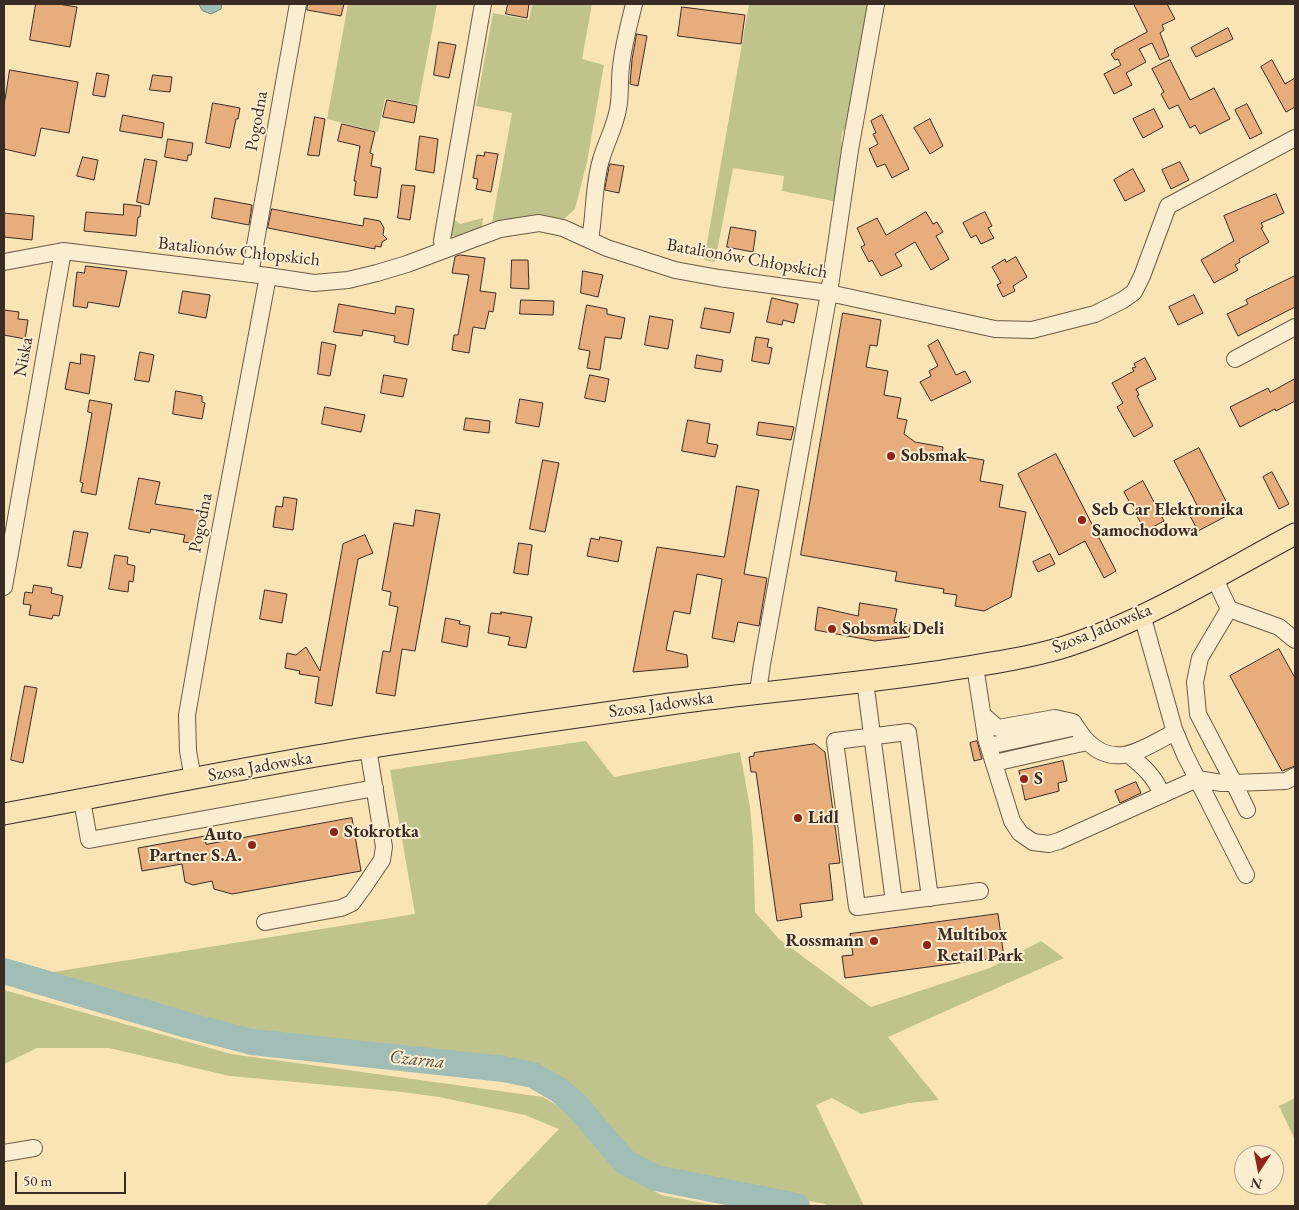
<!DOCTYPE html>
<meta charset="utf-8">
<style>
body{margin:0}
#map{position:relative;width:1299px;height:1210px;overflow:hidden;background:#f9e4b5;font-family:"EB Garamond",serif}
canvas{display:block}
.frame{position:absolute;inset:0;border:5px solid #3a2c24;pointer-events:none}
.north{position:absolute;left:1234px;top:1145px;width:50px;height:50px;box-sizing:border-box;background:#fbedcf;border:1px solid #aea08b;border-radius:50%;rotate:191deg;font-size:14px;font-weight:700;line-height:20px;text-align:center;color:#3a2c24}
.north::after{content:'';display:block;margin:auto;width:18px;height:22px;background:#8f2418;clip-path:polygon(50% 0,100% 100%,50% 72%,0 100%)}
.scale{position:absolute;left:15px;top:1172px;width:111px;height:22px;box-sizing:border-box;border:2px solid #3a2c24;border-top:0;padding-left:6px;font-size:15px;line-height:18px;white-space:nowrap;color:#3a2c24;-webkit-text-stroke:4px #fbedcf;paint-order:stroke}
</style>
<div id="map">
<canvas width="1299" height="1210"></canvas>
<div class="frame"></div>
<div class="north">N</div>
<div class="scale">50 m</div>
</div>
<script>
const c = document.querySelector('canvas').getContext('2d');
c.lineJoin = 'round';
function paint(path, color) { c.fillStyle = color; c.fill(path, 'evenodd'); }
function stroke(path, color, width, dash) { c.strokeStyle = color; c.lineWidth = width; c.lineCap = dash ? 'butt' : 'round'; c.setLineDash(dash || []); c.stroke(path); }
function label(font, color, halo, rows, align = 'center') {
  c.font = font + ' "EB Garamond",serif'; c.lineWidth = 4; c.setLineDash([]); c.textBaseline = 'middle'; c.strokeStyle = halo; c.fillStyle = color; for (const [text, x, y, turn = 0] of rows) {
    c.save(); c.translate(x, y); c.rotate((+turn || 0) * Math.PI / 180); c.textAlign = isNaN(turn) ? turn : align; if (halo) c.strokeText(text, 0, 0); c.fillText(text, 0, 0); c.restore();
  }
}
paint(new Path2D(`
 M348,4H437L418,105L385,99L378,132L327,119Z
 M532,4H592L582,59L604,65L587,162L577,201L575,209L564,219L542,215L492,223L512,113L476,106L493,13L529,20Z
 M749,4H871L847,126C840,132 841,142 843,150L838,202L782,191L784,176L733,168L715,262L704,260Z
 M453,209H457L455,220L460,224L483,218L482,227L462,236H453L451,234Z
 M586,741L614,777L740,752L750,807L753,842L755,912L779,939L871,1007L990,968L1041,941L1064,958L888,1037L939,1100L909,1103L861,1114L832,1098L816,1105L864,1206H829L825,1204L658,1170L635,1157L589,1103L565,1084L538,1069L506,1061L253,1035L35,975L415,914L390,770Z
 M4,990L231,1054L543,1097L574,1116L632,1178L661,1195L719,1206H485L559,1129L525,1115L439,1097L403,1092L230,1076L109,1048H37L4,1064Z
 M1295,1098V1137L1294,1138L1279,1106Z`), '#c0c48c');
const water = new Path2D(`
 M199,4H222L221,9L211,14L203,11Z`);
paint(water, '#a0bdb6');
stroke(water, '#77837c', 1);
stroke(new Path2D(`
 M4,971L187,1025L252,1042L504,1069L533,1075L559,1090L576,1105L625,1162L656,1178L797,1206`), '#a0bdb6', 26);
const building = new Path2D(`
 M36,4H58L77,7L70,47L30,40Z
 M308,4H344L341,16L307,10Z
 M508,4H529L527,18L506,14Z
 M1134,4H1167L1175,19L1162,25L1164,30L1160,33L1169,56L1160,60L1152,43L1139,49L1146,62L1126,73L1132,85L1114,94L1104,74L1121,65L1118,59L1115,60L1111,54L1115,52L1114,50L1147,32Z
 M682,7L745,15L741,44L678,36Z
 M1228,28L1233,39L1196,57L1191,48Z
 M637,34L647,36L638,86L630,84L632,60Z
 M439,42L456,45L449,78L434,75Z
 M1170,60L1190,100L1214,88L1230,119L1200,134L1195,125L1190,128L1178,105L1169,109L1161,94L1164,92L1152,69Z
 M1272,60L1285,84L1295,78V107L1286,112L1261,67Z
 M10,70L78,82L69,133L41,128L35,156L4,149V106Z
 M97,73L109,75L105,97L93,95Z
 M153,75L172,77L170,92L150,90Z
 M387,100L417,106L414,123L383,117Z
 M213,103L240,108L238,119H236L230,148L206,143Z
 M1247,104L1262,133L1250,139L1235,110Z
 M1154,109L1163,127L1143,138L1133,119Z
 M123,115L164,123L162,138L120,131Z
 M882,115L909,169L892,178L885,164L877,167L869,149L878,144L873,134L876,133L871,121Z
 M315,117L325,119L319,156L308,155Z
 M930,119L943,146L930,154L914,128Z
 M342,124L375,132L370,153L373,154L371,166L381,168L377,198L354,195L356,181H354L360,146L338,141Z
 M420,136L438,139L434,173L416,170Z
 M168,139L193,143L191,155H188L187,161L165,157Z
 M485,152L498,154L491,192L476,189L478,179L473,178L477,155L484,156Z
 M83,157L98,160L94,180L77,176Z
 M145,159L157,161L149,205L137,202Z
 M1180,162L1189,180L1171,189L1162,170Z
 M610,164L624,166L619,193L605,190Z
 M1133,169L1145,191L1125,201L1114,180Z
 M402,185L415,186L410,220L398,218Z
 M1276,194L1284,213L1261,223L1263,227L1261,228L1269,242L1239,259L1240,262L1235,265L1238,270L1214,283L1201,260L1234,241L1224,216Z
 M215,198L252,205L249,225L212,218Z
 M124,204L141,206L140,217H138L136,236L84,231L86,212L123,215Z
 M272,209L363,226L364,218L380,221L384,228L383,235L387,239L382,242L381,247L375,246V249L268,228Z
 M926,212L933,224L937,222L943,232L936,236L949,259L931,270L915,242L895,254L902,266L881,276L872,260L869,262L861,247L865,245L857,228L877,218L886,235Z
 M985,212L992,226L988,228L994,238L981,244L976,235L971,238L963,223Z
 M4,213L34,216L32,240L4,237Z
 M731,227L756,231L753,252L727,247Z
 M460,255L485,258L480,291L496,293L493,312L489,311L485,329L473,327L469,353L452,350L454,335H458L469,275L452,273L455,257Z
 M1016,257L1027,277L1013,286L1015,291L1003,297L997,285L1001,283L992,267L1005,259L1006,262Z
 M512,260H528L529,289L511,288Z
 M86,266L127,271L119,307L88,302L87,308L73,306L77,272L84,273Z
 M583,271L603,275L598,297L581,293Z
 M1295,276V307L1238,336L1227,314L1248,304L1246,300Z
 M183,291L210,295L206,318L179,313Z
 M1194,295L1203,313L1178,325L1169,307Z
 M772,298L798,304L794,323L783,320L782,325L767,322Z
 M521,300L554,301L553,315L520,314Z
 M339,304L395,314L396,306L414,309L408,345L394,342L395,336L363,330L362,336L334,332Z
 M587,305L607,309V314L625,318L621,339L605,337L600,370L587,368L590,351L579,349Z
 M705,308L734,313L730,333L701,328Z
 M4,310L19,312L18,319L28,320L25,339L4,335Z
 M843,313L881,320L877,346L870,345L866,367L888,371L884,395L901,398L897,418L907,420L904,434L915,442L943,447L942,453L984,460L980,481L1003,485L999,507L1026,512L1011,597L984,611L955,606L957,595L943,593L944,589L895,581L897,572L801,555Z
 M650,316L673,320L668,349L645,345Z
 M756,337L769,339L767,347L772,348L769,364L752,361Z
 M938,340L956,375L965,371L971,382L931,401L920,382L931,376L929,371L938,366L928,346Z
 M322,342L336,345L330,376L318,374Z
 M140,352L154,355L149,382L135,380Z
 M81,354L95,356L89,394L65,389L70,362L80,364Z
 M697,355L723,360L721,372L695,368Z
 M1145,358L1156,379L1136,389L1139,395L1137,396L1153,426L1134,437L1117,407L1123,403L1112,383L1134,371L1132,368L1136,367L1134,364Z
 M384,375L407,379L403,397L381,393Z
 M590,375L609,379L605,402L585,398Z
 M1295,379V401L1276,411L1275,409L1240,427L1230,407L1268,388L1270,392Z
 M176,391L202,396V402L205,403L202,419L173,414Z
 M520,399L543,403L539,427L516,423Z
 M90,400L112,404L96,495L81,492L83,483L80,482L92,413L88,412Z
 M325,407L365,415L361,432L322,424Z
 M466,418L490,421L489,433L464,430Z
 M688,420L710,424L707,443L718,445L715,457L682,451Z
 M759,422L794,427L791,440L757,435Z
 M1199,448L1232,513L1198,531L1189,514L1199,509L1174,461Z
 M1056,454L1116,571L1104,578L1085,541L1059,555L1018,474Z
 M543,460L559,463L545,532L530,529Z
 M1272,472L1289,504L1279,509L1263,477Z
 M139,478L160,482L155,504L201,511L198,526H200L197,544L183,542L185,535L151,529L150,533L129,529Z
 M1143,481L1164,521L1145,531L1124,492Z
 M737,486L759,490L744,574L767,578L759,626L738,622L734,642L712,638L722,579L697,574L690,614L674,611L666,650L687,655L688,667L633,672L657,547L724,557Z
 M284,497L297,499L293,530L273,527L276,506L282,507Z
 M416,510L440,514L415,651L402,649L395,696L376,693L383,651L390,652L398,607L389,605L391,592L382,590L394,523L413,526Z
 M74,531L88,533L81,568L68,566Z
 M365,535L373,553L358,559L332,706L315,703L319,677L299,674L300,671L285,668L287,653L296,655L306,647L320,671L343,544Z
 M600,537L622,541L618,562L587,556L591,538L599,540Z
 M519,543L532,545L528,575L514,573Z
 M1050,554L1055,564L1038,572L1033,562Z
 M115,555L128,557L127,564L135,566L133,582L129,581L128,592L109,589Z
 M34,585L52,588L51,593L63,596L59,616L53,615L52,619L29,615L31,605L23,604L25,592L32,593Z
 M265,590L287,594L282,623L260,619Z
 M860,603L897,609L894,622L910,625L909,637L875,641L815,630L818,607L858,616Z
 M501,612L532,617L526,648L508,645L510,637L488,633L491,613L501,614Z
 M446,618L460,621L459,624L470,626L467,647L442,642Z
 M1279,649L1295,678V766L1282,771L1230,676Z
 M25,686L37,688L23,763L11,760Z
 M977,741L982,759L974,761L970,743Z
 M815,744L825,752L840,863L829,864L833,900L800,904L802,917L777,921L756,772H751L749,757L754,756V753Z
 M1063,761L1067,781L1058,783L1059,791L1025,800L1019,771Z
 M1136,782L1141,793L1120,803L1115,791Z
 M352,818L361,871L232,894L214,889L212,881L193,885L185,882L182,864L142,871L138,848L205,836L206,844Z
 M998,914L1004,957L845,978L842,956L853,955L850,934Z`);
paint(building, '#e7ad7d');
stroke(building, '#3a2c24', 1);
const minor = new Path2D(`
 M590,239C595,213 593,186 601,160C606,142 615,127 618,109C621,96 619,81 621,67C623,46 629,25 634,4
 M443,250L442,240L483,4
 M4,262L63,251L268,276L314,283L348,280L377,273L407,264L500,229L539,223L563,228L607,248L675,270L719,278L829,293L995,329L1032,330L1095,314L1123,300L1134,292L1142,276L1168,206L1295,138
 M250,274L298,4
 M1235,359L1295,327
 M1214,577L1229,609L1279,627L1295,640
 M4,587L63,251
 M1229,609L1200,658L1195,682L1198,714L1234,783L1286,781L1295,776
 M1142,615L1174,729L1185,755L1246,875
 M975,666L986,738L1012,821L1020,833L1033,842L1049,844L1059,841L1197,779L1222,783H1234L1247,810
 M865,681L894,902
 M758,692L762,664L829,293L850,150L876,4
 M984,716L998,728L1055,718L1073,722C1077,728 1082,736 1087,741C1116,771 1145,747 1175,732
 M989,746L1076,727
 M1129,755C1144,767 1155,777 1162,795
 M994,763L1087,742
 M193,779L188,751L187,715L208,595L268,276
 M82,800L89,840L375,788
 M930,898L908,732L835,741L857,907L980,891
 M265,922L341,908L352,903L363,888L382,860L384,847L368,748
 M4,1153L34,1148`);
const major = new Path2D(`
 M4,814C118,793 232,770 346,751C454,734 562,719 670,704C759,692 848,685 936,672C978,665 1020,660 1061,648C1142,623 1220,574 1295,534`);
stroke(minor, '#6a5a48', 18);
stroke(major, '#3a2c24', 23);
stroke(minor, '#fbedcf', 16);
stroke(major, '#f9e4b5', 21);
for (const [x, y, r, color] of [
 [891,456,5,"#8f2418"],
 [1082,520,5,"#8f2418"],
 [832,629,5,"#8f2418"],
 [1024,779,5,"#8f2418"],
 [798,818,5,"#8f2418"],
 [334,832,5,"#8f2418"],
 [252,845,5,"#8f2418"],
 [874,941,5,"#8f2418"],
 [927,945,5,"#8f2418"]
]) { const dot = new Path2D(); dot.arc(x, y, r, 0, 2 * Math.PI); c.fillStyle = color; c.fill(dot); stroke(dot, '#fbedcf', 2); }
label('18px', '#3a2c24', '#fbedcf', [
 ["Pogodna",257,121,-80],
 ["Batalionów Chłopskich",239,252,6],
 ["Batalionów Chłopskich",747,259,10],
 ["Niska",24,357,-80],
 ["Pogodna",201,523,-79],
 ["Szosa Jadowska",1102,629,-22],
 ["Szosa Jadowska",661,705,-8],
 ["Szosa Jadowska",260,767,-10]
]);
label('bold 18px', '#3a2c24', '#fbedcf', [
 ["Sobsmak",901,456],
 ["Seb Car Elektronika",1092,510],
 ["Samochodowa",1092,531],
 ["Sobsmak Deli",842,629],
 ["S",1034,779],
 ["Lidl",808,818],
 ["Stokrotka",344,832],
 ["Auto",242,835,"right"],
 ["Partner S.A.",242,856,"right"],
 ["Multibox",937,935],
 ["Retail Park",937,956],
 ["Rossmann",864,941,"right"]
], 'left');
label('italic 19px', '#545048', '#fbedcf', [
 ["Czarna",417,1060,6]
]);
</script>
